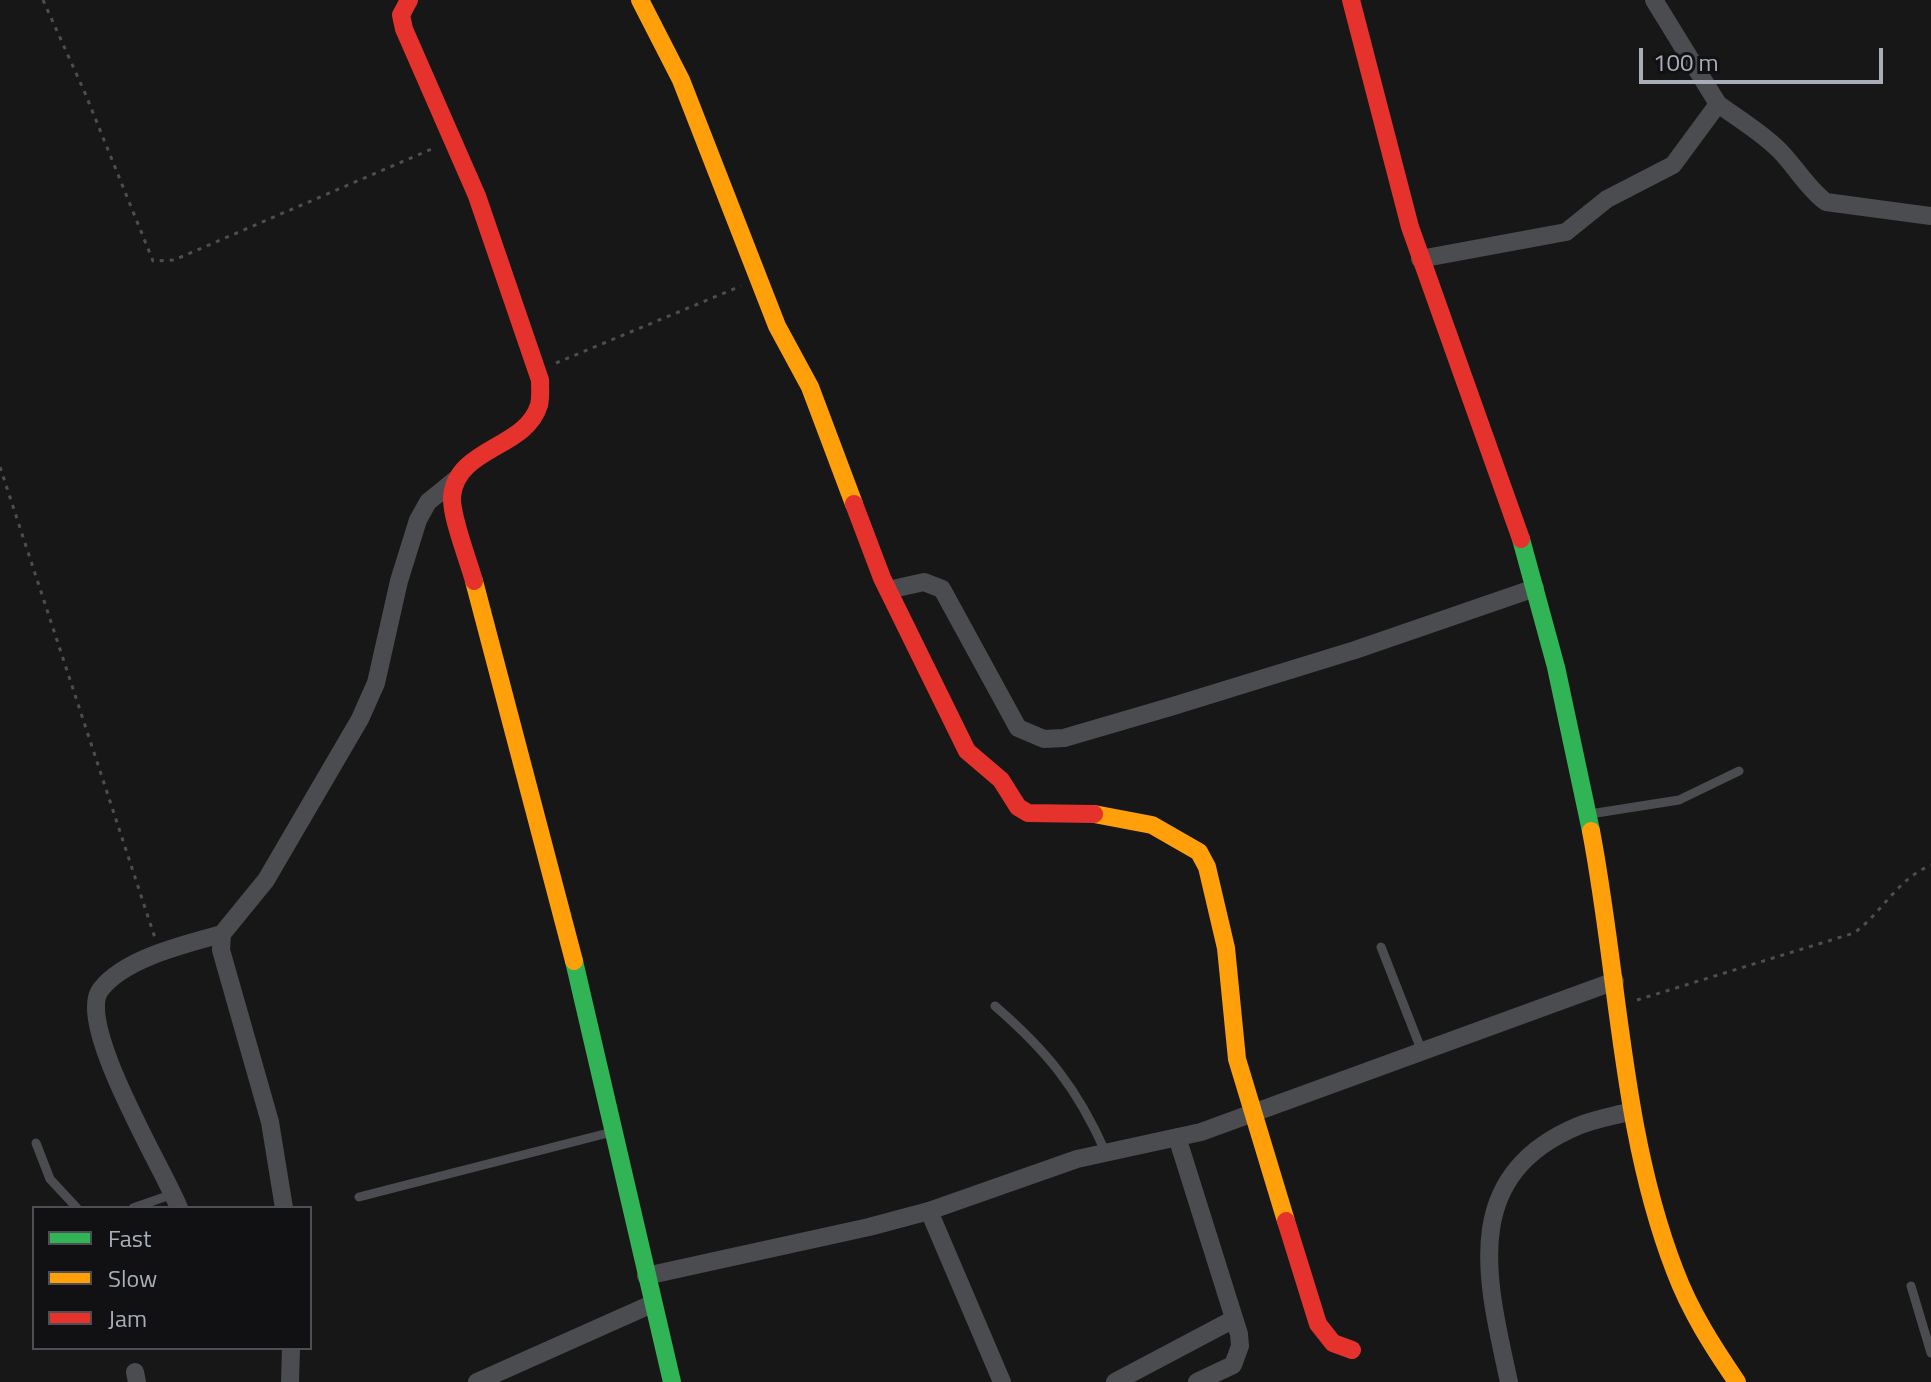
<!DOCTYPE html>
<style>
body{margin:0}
#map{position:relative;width:1931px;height:1382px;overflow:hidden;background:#171717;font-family:"Titillium Web",sans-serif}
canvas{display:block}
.legend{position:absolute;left:32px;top:1206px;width:280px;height:144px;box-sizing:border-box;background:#111113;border:2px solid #4d4f55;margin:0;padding:10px 14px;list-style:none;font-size:24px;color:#a8adb8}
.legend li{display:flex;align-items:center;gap:16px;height:40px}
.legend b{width:40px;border:2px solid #4d4f55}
.scale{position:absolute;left:1639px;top:48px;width:244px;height:36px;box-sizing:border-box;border:4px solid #a8adb8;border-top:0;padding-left:10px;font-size:24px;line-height:28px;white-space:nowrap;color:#a8adb8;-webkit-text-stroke:6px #111113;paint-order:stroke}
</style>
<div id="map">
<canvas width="1931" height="1382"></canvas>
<ul class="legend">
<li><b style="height:10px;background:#30b455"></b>Fast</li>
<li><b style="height:10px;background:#ff9f0a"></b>Slow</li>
<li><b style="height:10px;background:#e5322d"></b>Jam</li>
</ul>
<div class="scale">100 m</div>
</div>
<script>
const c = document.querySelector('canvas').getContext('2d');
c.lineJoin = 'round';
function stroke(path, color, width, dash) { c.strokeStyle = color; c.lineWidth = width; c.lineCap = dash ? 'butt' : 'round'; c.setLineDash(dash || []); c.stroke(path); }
stroke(new Path2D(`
 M43,0L85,93L153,261L174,260L434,148
 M556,363L741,286
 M0,467L155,938
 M1637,1000L1854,933C1883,912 1896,880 1931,865`), '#4d4e52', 3, [4, 6]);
stroke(new Path2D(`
 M1590,814L1679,800L1739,771
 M1381,947L1421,1049
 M995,1006C1047,1051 1077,1088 1105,1151
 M36,1143L50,1179L77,1208
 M359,1197L612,1132
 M133,1208L173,1194
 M1911,1286L1931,1353`), '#4b4c50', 9);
stroke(new Path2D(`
 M1718,104C1739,119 1761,132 1779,150C1796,167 1807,188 1826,202L1931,216
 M1420,259L1566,232L1607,199L1673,165L1718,104L1654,0
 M888,590L924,582L942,589L1018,728L1044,739L1064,738L1170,707L1355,650L1535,588
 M1177,1137L1239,1334L1240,1346L1233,1365L1197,1382
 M179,1208C163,1168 74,1022 101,989C125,958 186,944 222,934
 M284,1208L270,1122L221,950L222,934L266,880L360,719L376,683L399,581L418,520L428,502L455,480
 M929,1211L1002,1382
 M646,1276L869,1227L929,1211L1077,1159L1201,1132L1615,981
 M135,1372L137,1382
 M290,1382L291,1348
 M477,1382L652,1304
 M1115,1382L1234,1319
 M1509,1382C1487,1281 1458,1176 1578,1126C1595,1119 1614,1116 1632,1111`), '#4b4c50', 18);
stroke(new Path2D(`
 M1521,539L1556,667L1591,831
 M574,961L672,1382`), '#30b455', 18);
stroke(new Path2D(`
 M640,0L681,80L777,326L810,387L854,504
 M474,581L574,961
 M1094,814L1152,825L1199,852L1207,867L1226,948L1237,1059L1286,1221
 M1591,831C1619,977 1621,1132 1675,1271C1690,1311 1713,1347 1737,1382`), '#ff9f0a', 18);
stroke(new Path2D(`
 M409,0L401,15L404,29L477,196L540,380C540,388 541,397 539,405C526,449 456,447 452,497C451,517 468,559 474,581
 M1351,0L1410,227L1521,539
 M854,504L882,578L967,751L1001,780L1018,807L1028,813L1094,814
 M1286,1221L1318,1324L1333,1343L1352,1350`), '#e5322d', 18);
</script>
